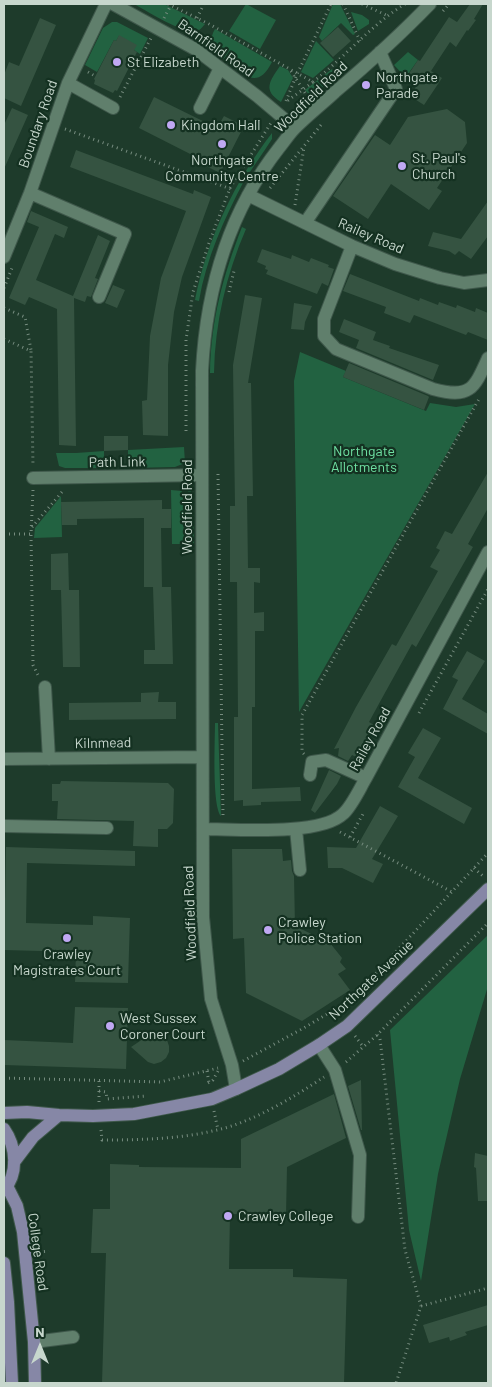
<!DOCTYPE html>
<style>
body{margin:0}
#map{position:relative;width:492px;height:1387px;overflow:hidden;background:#1e3b2b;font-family:Barlow,sans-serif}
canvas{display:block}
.frame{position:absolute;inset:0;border:5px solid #c7d7cd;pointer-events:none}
.north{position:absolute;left:15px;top:1322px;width:50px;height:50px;-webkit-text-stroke:4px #143121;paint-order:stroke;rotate:0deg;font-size:14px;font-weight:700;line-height:20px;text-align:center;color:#c7d7cd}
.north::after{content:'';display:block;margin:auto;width:18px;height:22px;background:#c7d7cd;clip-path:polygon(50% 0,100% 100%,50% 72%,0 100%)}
</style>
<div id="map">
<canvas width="492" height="1387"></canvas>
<div class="frame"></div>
<div class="north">N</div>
</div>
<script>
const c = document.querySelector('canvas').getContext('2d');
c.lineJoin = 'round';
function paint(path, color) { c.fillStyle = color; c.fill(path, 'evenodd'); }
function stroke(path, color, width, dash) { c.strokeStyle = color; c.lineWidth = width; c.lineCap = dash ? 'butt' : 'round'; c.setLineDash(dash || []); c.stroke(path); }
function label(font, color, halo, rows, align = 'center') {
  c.font = font + ' Barlow,sans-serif'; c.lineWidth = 4.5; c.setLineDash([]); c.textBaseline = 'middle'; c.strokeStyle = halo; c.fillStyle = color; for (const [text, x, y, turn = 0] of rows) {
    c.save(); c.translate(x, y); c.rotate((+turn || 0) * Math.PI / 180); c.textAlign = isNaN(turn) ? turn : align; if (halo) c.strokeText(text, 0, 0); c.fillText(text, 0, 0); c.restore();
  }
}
paint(new Path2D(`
 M134,4H164L205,24C203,26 201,29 199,30C185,36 147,11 134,4Z
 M246,4L276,20L260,49L229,31Z
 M333,4H340L355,34L353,35L341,23L322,41L319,37Z
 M351,12L362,15L369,20V24L358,31Z
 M112,22H117L148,38L140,54L134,50L119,36L116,41L114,40L97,72L85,65L103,28Z
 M215,29L272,62C259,87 248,79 230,64C225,59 216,54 213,47C210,41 212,34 215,29Z
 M316,41L334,60L313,78L301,72Z
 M408,52L418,60L408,74L410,76L407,79L394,65Z
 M280,66L288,70L293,78L281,102C262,90 270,81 280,66Z
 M332,69L337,75L311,97L305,90Z
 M272,133V139C263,153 253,167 244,181C224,219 206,259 199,301L195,300C207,239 235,181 272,133Z
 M242,227L246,229C226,275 215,323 214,373H210C211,319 223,276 242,227Z
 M300,352L346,371L343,377L426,411L430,403L456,407L475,404L299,712L294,381Z
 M184,447L185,463L175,467L130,468L128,466V450Z
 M104,451V468H65L59,466L56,453H76Z
 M188,487L190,489L192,493L194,543H189Z
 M171,490L182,491L183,493L184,544H172Z
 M61,496L62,537L34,538L35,528Z
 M215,723H218L221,816C212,806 215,740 215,723Z
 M488,935V986L460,1079L438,1174L421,1281L409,1230L390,1030Z`), '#226241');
paint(new Path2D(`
 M470,4H483L474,19L476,20L468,31L467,30L456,47L450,42L431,71L442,78L424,105L410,96L419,82L408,75L418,60L420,61L449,17L457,22Z
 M40,18L56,25L21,106L4,98V75L9,62L19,66Z
 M338,27L351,41L333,57L320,43Z
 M119,35L137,45L134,50L137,52L117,91L115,90L113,93L94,84L95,80L94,79L114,40L116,41Z
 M154,97L217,128L224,116L244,126L220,173L200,163L202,160L139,128Z
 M12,108L28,115L4,169V125Z
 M447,109L465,122L467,143L437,188L442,191L429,210L391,184L368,219L333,196L375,135L390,145L408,117Z
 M76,150L193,194L194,190L211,197L182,277L174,312L168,365V436L143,435L142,401L147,400L150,336L161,278L186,211L70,167Z
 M488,201V236L471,259L459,251L455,255L449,251L428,246L433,232L461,239Z
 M31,211L68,227L64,238L55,234L36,280L73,296L98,235L110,241L95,278L98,279L91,297L87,296L85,302L74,298L76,446L59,445L57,309L29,297L25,305L9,298L39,227L27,222Z
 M262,249L291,259L292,255L309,262L311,258L329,265L328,267L334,269L328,286L322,283L317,294L266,274L268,270L265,269L266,266L257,262Z
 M350,274L419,301L420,298L438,305L439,302L456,308L457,305L475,312L476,308L488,313V340L468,332L466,335L414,315L410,323L384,313L386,307L343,291Z
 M113,285L125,290L117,308L105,303Z
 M245,295L262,298L248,383H251L253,496H247L248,568H260V583L254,582V613L264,612V631H255V707H252V789L300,787L301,801L261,802V805L243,806V800L234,801V717H238L237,582H230V506H235L233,365Z
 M294,303L312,306L305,322L304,330L291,329Z
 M344,319L376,332L373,340L390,346L389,348L439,365L433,380L356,348L359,340L339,332Z
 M349,363L428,396L429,397L424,410L343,377Z
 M104,436H128V450L104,451Z
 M488,472V508L468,544L473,547L416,647L412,644L381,700L369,722L374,725L356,757L352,755L348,761L338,756L339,748L334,749L356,707L392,644L396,646L438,571L430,567L440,550L436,548L445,531L452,534Z
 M162,500V509H171V528H161L162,587H171L173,664H144V650H155L153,587H144V518L77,519V525H62L61,502Z
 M68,553L69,590H79L80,667H63L61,590H51V554Z
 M467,651L485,661L462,699L488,714V734L443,709L458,680L452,677Z
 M159,692L158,702H176V719L69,720V703L141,702V693Z
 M423,728L441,738L418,778L472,808L464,824L398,787L415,757L408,753Z
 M329,770L341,776L337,784L315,813L311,810Z
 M61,781L168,783L174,789L173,823L167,829H158V847L133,846L134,821L57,819L58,801H52V784H60Z
 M380,806L398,816L372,859L383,864L373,883L342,868H328L327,847L356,848Z
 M6,847L135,851V866L27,863L26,923L93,925V916L130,918L128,983L75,982L76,952L4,950Z
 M232,849H282L283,861L291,860L292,871L294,876L295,926L330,943L342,958L340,962L346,969L338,974L350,990L302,1021L246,993L244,938L233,939Z
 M75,1007L128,1008L126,1069L4,1065V1040L73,1043Z
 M155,1034L162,1035L167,1040L169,1046V1052L166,1058L161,1062L154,1064L148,1062L131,1047L149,1035Z
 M361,1080L362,1130H361L348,1086Z
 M334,1094L346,1138L287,1167L286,1215L230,1214L229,1269H293V1277L347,1279L344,1383H102L106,1253H91L93,1209H110V1164L139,1165V1167L241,1168V1139Z
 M475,1153L488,1156V1201H478L476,1168L474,1167Z
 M488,1305V1325L465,1332L467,1335L450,1341L449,1337L429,1343L423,1325Z`), '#355341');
const minor = new Path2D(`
 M113,4L195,49L257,96L295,128
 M68,83L113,108
 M200,108L220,68
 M30,193L125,234L99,297
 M248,195L352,246L395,264L440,278L464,283L488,280
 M305,223L396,89L380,52
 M352,246L324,319V336L336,349L433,389C470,399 474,389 488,358
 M4,257L30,193L68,83L106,4
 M33,478L202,475
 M45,687L49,759
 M4,759L202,757
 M310,775L312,762L326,760L366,778
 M4,826L107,828
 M203,829C236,829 320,836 343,814C352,806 360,788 366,778L488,552
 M296,829L300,870
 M319,1045L335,1070L360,1155L358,1217
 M236,1089L232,1065L211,999L203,917L202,371C206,291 228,213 279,148C284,142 289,134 295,128C308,115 322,104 335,92C368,64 400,35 430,4
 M34,1342L73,1337`);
const major = new Path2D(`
 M4,1113L27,1112L59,1115L93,1116L134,1114L212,1099L236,1089L279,1069L319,1045L347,1026L488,889
 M4,1129C16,1146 19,1173 4,1190
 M14,1162L33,1137L59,1115
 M7,1186L17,1206L23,1232L34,1342L35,1383
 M4,1263L8,1302L12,1383`);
stroke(minor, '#3f584b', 14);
stroke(major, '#3f584b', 14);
stroke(new Path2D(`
 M168,4L209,24L313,82L286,102
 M343,4L360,41
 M362,4L386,15
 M443,11L449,4
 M164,18L171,5
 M197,18L204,4
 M291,71L309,99
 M88,72L95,76
 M313,82C345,57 371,25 405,4
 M120,97L151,38
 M286,101L297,74L331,4
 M65,129L231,189
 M270,188L321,125
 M295,205L304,147
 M4,288L12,268
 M229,292L234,271
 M4,308L25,317L31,350
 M4,339L31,351L33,466
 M186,431V340L193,292L209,243L230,188L271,123
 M218,474L223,815
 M186,487V531
 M33,490L31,534L33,665L39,677
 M32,527L62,492
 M4,534H31
 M419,713L488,589
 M304,754L302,752V715L479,399
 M340,832L452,892
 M350,837L363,814
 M474,868L484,877
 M377,1035L380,1039L405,1250L421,1306L396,1383
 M355,1036L364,1048
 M243,1061L302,1029L334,1010L364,986L488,853
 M346,1062L377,1035L488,923
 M207,1071L209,1083
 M4,1078L160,1082L218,1068
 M99,1081V1103
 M208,1083L213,1080L218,1071
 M99,1091L106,1092L107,1099L146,1096
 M214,1111L218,1130
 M101,1130L102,1140C141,1140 180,1139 217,1130C253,1122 294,1097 324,1077
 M39,1252L49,1251
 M421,1306L488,1288`), '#768c7f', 3, [1, 4]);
stroke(minor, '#607f6c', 12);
stroke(major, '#8687a6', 12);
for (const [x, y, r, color] of [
 [117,62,5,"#c0a8f3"],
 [366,85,5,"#c0a8f3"],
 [171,125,5,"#c0a8f3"],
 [222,144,5,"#c0a8f3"],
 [402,166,5,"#c0a8f3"],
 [268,930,5,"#c0a8f3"],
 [67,938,5,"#c0a8f3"],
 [110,1026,5,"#c0a8f3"],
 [228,1216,5,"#c0a8f3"]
]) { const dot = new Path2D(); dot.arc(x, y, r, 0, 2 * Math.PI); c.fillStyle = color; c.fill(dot); stroke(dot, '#143121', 2); }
label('14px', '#c7d7cd', '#143121', [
 ["Barnfield Road",216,48,35],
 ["Woodfield Road",311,97,-44],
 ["Boundary Road",38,124,-71],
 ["Railey Road",371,236,23],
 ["Path Link",117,462,-1],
 ["Woodfield Road",187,507,-90],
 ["Railey Road",370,739,-61],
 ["Kilnmead",103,743,-1],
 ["Woodfield Road",190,913,-92],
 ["Northgate Avenue",371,980,-43],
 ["College Road",38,1252,82]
]);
label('14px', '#c7d7cd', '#143121', [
 ["St Elizabeth",127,62],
 ["Northgate",376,77],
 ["Parade",376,93],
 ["Kingdom Hall",181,125],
 ["St. Paul's",412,158],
 ["Church",412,174],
 ["Northgate",222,160,"center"],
 ["Community Centre",222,176,"center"],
 ["Crawley",278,922],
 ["Police Station",278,938],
 ["Crawley",67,954,"center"],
 ["Magistrates Court",67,970,"center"],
 ["West Sussex",120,1018],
 ["Coroner Court",120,1034],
 ["Crawley College",238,1216]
], 'left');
label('14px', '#6fe1a3', '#143121', [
 ["Northgate",364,451],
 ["Allotments",364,467]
]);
</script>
